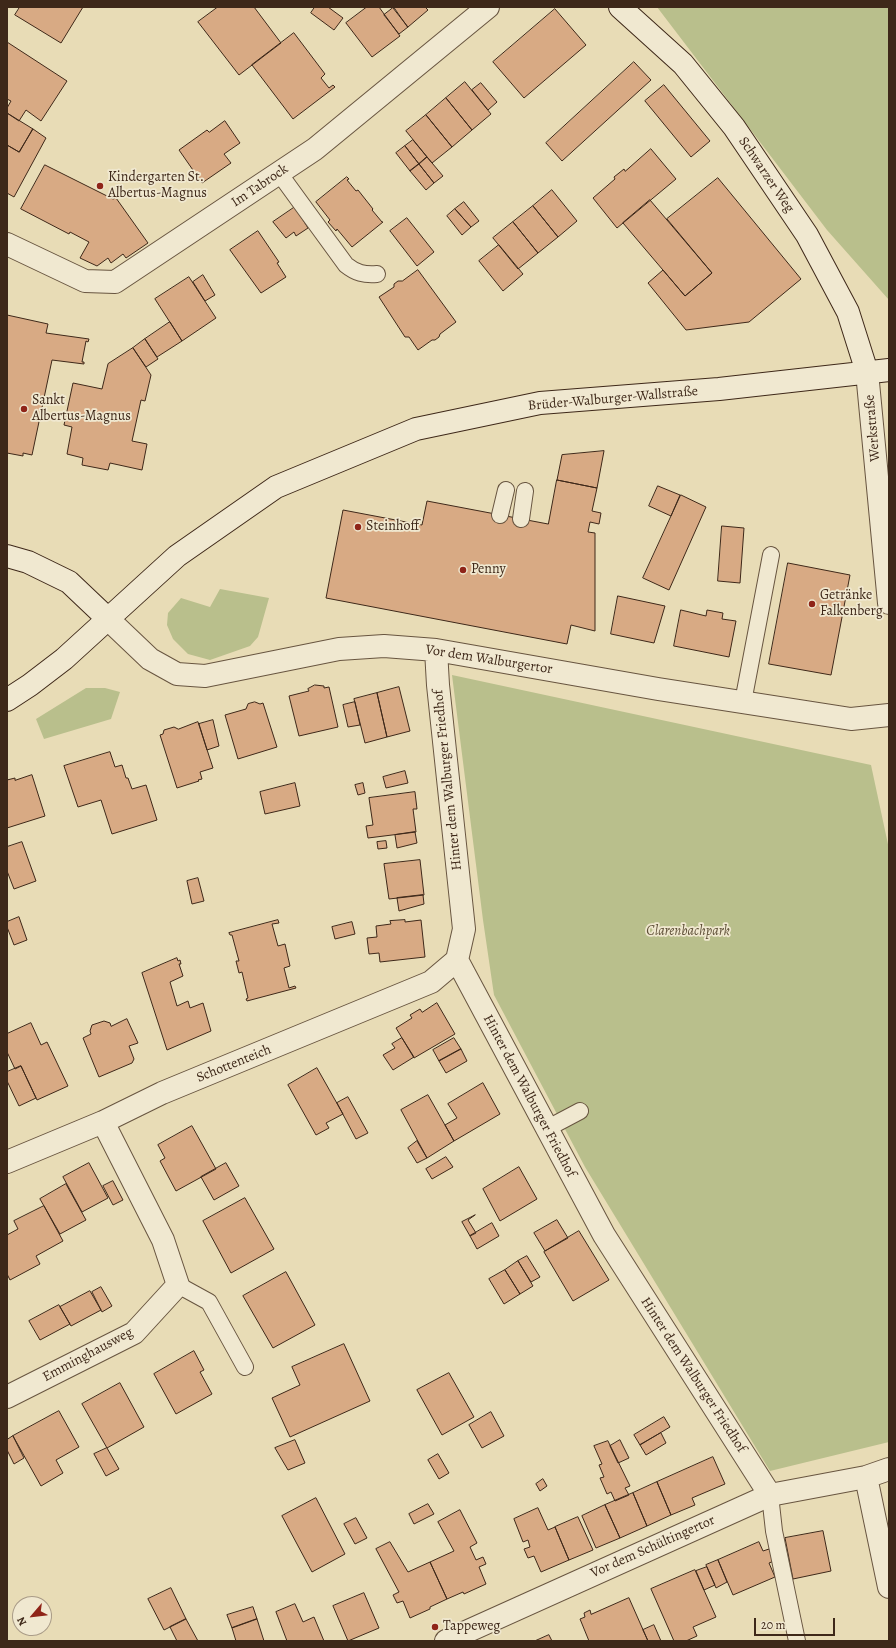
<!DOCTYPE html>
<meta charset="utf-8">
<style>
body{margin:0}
#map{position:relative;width:896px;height:1648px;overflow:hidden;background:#e8dcb6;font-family:Alegreya,serif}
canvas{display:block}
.frame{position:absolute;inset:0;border:8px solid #3e2819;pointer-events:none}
.north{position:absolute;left:12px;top:1596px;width:40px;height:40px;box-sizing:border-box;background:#f0e8d0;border:1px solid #a99b87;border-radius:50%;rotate:242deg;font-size:11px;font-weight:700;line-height:16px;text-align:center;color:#3e2819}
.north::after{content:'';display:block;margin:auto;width:14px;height:18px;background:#8f2418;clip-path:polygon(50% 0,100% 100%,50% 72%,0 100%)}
.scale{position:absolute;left:754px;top:1618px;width:81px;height:18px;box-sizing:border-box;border:2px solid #3e2819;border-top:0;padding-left:5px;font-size:12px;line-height:14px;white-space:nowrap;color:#3e2819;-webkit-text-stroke:3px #f0e8d0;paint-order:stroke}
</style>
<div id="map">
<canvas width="896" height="1648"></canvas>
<div class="frame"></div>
<div class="north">N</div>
<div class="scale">20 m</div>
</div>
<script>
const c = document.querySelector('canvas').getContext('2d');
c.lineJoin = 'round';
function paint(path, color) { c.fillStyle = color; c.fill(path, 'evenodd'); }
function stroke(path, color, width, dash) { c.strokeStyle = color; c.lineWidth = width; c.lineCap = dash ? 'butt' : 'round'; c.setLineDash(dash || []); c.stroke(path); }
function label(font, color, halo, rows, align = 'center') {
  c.font = font + ' Alegreya,serif'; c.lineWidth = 3.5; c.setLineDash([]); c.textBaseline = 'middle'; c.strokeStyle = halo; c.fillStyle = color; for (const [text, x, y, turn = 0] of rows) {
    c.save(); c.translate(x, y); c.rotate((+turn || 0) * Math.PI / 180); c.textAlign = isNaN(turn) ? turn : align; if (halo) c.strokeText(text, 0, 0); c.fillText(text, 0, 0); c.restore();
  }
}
paint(new Path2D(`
 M657,7H889V300L827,230Z
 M220,589L269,598L258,637L250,646L210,660L188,654L173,639L167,625L168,613L181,598L210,607Z
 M452,675L871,765L889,849V1442L770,1471L585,1167L494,995L483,920Z
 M86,688H105L120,692L111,719L44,739L36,719Z`), '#b9bf8c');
const building = new Path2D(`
 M20,7H83L61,43L15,15Z
 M218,7H254L281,43L239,75L198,22Z
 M315,7H328L343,18L334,30L311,13Z
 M367,7H379L400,36L372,57L346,23Z
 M394,7H425L428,10L408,27Z
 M393,8L408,27L399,34L384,15Z
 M555,9L586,45L524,98L493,62Z
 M294,33L325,74L321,78L329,88L333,85L335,87L293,119L252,65Z
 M7,42L67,81L41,121L26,110L19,121L7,113V108L11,101L7,99Z
 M634,62L651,80L562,161L546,143Z
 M465,82L491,114L472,130L446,98Z
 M481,83L497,102L488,110L472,90Z
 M664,85L710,141L691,157L645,101Z
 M446,98L472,130L452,147L426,115Z
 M7,113L33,129L19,152L7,145Z
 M426,115L452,147L432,163L406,131Z
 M225,121L240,143L224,154L231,163L202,183L179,150L207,130L209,132Z
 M33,129L46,138L14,197L7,193V145L19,152Z
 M413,140L427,157L419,164L405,146Z
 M405,146L419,164L410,171L396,153Z
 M651,149L676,179L617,228L593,198L615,179L614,177L624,169L625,171Z
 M427,157L443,176L434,183L419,164Z
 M419,164L434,183L426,190L410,171Z
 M45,165L113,199L116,198L148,243L126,258L123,254L111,263L108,258L97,266L80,258L89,242L70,232L69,234L21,209Z
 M347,177L349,179L347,180L356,191L358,190L373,209L372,210L382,222H383L352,247L337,229L336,231L328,222L330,220L316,202Z
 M718,178L801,279L749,322L686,330L648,283L663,270L685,296L712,273L667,219Z
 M552,190L577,221L558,237L533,206Z
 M650,200L712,273L685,296L623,223Z
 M464,202L479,221L471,227L455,209Z
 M533,206L558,237L538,253L513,222Z
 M295,207L308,228L296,236L294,232L286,238L273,222Z
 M455,209L471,227L462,235L447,216Z
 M407,218L434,252L417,266L390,231Z
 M513,222L538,253L518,269L493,238Z
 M258,231L279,262L277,263L286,277L261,293L230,250Z
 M499,245L523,274L503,291L479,261Z
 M418,270L456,322L440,334L439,337L435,340H432L418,350L409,337H405L379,297L394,287V284L398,281H402Z
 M203,275L215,295L205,301L193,282Z
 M189,277L216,318L182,341L155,299Z
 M7,315L48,324L46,333L89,339L88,342L86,341L82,362H84V364L52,360L32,455L23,453V456L7,453Z
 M170,322L182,341L157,357L145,339Z
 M145,339L158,359L146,367L133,348Z
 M133,348L151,375L145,401L141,400L132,441L147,444L142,470L110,463L108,470L82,465L83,458L67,454L72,427L64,425L73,383L102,389L108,364Z
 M604,451L597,488L557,480L562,455Z
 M557,480L597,488L592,511L601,513L599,524L590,522L588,532L595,533V631L571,625L567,644L326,598L343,510L422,525L427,501L548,524Z
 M658,486L680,495L671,516L649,506Z
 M681,495L706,507L669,590L643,578Z
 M722,526L744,528L740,583L718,581Z
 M788,563L850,575L831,675L769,664Z
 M618,596L665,606L654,643L611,634Z
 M681,610L706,616L707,610L723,613L722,619L736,621L729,657L674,646Z
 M315,685L324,686V688L329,687L338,727L299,736L289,696L309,691L308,689Z
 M399,687L410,731L387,737L377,693Z
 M377,693L387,737L365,743L354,699Z
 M255,702L260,704L263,703L277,747L238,759L225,715L246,709L248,704Z
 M355,702L360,725L348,727L343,705Z
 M213,720L219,746L207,750L199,724Z
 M198,722L213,768L200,772L202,779L198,780L199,781L177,788L160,735L163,734L164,730L174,727L178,729Z
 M110,752L115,767L122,765L126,778H128L132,789L146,785L157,820L112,834L101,800L78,807L64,766Z
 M405,771L408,783L386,788L383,777Z
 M32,775L45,816L7,828V780L15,778V780Z
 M295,783L300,806L265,814L260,792Z
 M363,783L365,793L358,795L355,785Z
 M415,792L417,809H413L416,832L368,838L366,826L373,825L369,798Z
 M415,832L417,843L397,848L395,835Z
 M386,841L387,848L378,849L377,842Z
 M22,842L36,881L14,889L7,871V847Z
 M420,860L424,895L389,899L384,864Z
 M198,878L204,901L192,904L187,881Z
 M423,895L424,904L399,911L397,898Z
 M19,917L27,940L14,945L7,927V922Z
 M278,920L279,923L272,924L278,946L285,944L290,966L284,968L289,988L295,986L296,988L247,1001L246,999L248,998L242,972L239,973L236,961H239L232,935H230L229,933Z
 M405,920V922L421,920L425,957L380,962L379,953L369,954L367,938L377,937L376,926L391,924L390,921Z
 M352,922L355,934L335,939L332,927Z
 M177,958L178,961L180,960L181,964H179L183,976L170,982L177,1006L188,1001L190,1008L203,1003L211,1031L167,1050L142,973Z
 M437,1003L455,1034L414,1058L396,1028L412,1018L410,1015L420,1009L422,1012Z
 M127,1019L138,1043L129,1046L134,1059L132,1063L99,1077L83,1038L91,1034L90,1031L92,1025L104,1021L110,1023L111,1026Z
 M31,1023L41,1045L47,1042L68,1086L37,1100L21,1066L15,1069L7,1052V1034Z
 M402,1038L414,1057L393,1070L383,1055L395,1048L392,1044Z
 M454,1038L461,1049L439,1061L433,1050Z
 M461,1049L467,1061L446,1073L439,1061Z
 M21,1066L36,1098L19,1106L7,1081V1072Z
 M317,1068L343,1114L326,1123L329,1128L316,1135L288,1085Z
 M483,1083L500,1114L454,1141L445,1125L457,1118L448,1104Z
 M428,1095L454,1141L427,1158L401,1110Z
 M348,1097L368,1133L356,1139L337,1103Z
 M192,1126L216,1169L176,1191L160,1161L165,1158L158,1145Z
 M417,1141L427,1158L417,1163L408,1148Z
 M446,1157L453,1167L432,1179L426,1169Z
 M89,1163L108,1198L82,1212L63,1177Z
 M226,1163L239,1186L214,1200L201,1177Z
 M519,1167L537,1199L500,1221L483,1189Z
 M113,1181L123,1200L113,1205L103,1186Z
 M66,1184L86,1220L60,1234L40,1199Z
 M245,1198L274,1249L231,1273L203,1221Z
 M44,1206L63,1241L36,1256L40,1264L10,1280L7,1274V1235L18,1229L14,1221Z
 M475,1215L468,1220L476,1233L470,1236L462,1222Z
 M557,1220L568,1238L545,1251L534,1233Z
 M492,1223L499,1236L477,1249L470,1236Z
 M579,1231L609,1280L573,1301L544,1252Z
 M527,1256L540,1277L531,1282L518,1261Z
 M518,1261L533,1286L520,1294L505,1270Z
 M505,1270L520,1294L504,1304L489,1279Z
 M286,1272L315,1325L273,1348L243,1296Z
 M101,1287L112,1306L102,1312L92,1292Z
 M90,1291L101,1310L71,1326L60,1307Z
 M59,1305L70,1324L40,1340L29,1321Z
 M344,1344L370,1401L290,1437L272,1398L300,1385L292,1367Z
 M194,1351L204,1370L200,1372L212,1394L176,1414L154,1374Z
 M449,1373L474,1417L442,1435L417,1390Z
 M120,1383L144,1427L107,1448L82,1404Z
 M59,1411L79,1447L56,1460L63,1473L41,1486L13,1436Z
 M491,1412L504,1436L482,1448L469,1425Z
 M664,1417L670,1427L640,1445L634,1435Z
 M661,1433L666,1443L646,1455L640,1445Z
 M13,1436L24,1458L14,1464L7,1450V1440Z
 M295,1440L305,1463L288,1470L275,1448Z
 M620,1440L629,1458L618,1463L610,1446Z
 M608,1441L630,1486L625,1488L629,1495L615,1501L611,1492L607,1494L600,1478L604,1477L599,1465L602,1464L594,1446Z
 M107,1448L119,1469L106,1476L94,1454Z
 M438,1454L449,1473L439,1479L428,1460Z
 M713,1457L725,1484L692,1498L695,1505L671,1515L657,1482Z
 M543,1479L547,1486L540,1491L536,1484Z
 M657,1482L671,1515L647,1526L633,1493Z
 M633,1493L647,1526L620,1538L605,1505Z
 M316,1498L345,1554L312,1572L282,1516Z
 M428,1504L434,1514L414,1524L409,1514Z
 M605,1505L620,1538L596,1548L582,1516Z
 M538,1508L548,1530L555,1527L569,1560L541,1572L534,1556L528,1558L524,1549L530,1547L528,1540L523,1542L514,1519Z
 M460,1510L477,1543L470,1547L476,1560L483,1557L486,1564L479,1567L486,1584L464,1594L463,1592L447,1599L430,1562L454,1551L438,1522Z
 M578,1517L593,1550L569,1560L555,1527Z
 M356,1518L367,1538L355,1544L344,1524Z
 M823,1531L831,1571L793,1579L785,1538Z
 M390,1542L408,1572L430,1562L447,1599L430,1607V1609L410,1618L403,1601L397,1603L393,1595L399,1592L376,1549Z
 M759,1542L763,1551L769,1549L774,1561L769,1563L775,1577L733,1595L718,1560Z
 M718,1560L727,1582L716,1588L706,1565Z
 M707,1567L715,1585L704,1590L696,1571Z
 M695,1570L716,1617L693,1627L697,1636L686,1641H674L651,1589Z
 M171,1588L186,1619L164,1630L148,1599Z
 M364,1593L379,1628L348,1641L333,1606Z
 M629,1598L648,1641H589L580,1619L585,1617L584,1613L590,1610L591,1614Z
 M295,1604L303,1622L314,1617L324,1641H287L276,1612Z
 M253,1607L257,1619L232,1628L227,1615Z
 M186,1619L198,1641H177L170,1627Z
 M257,1619L264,1641H236L232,1628Z
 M654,1625L661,1641H648L643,1630Z
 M549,1635L552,1641H535Z`);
paint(building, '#d8aa84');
stroke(building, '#3e2819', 1);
const lane = new Path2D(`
 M279,173L346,265C356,273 364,275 377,274
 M500,515L506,490
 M521,519L525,491
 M743,702L771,555
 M546,1129L580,1111
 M178,1285L209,1302L245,1367
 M770,1495L774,1531L797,1641`);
const street = new Path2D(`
 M7,244L85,281L115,282L315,149L488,7
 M867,372L889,603
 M108,619L150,659L177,674L205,676L339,649L384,646L436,650L658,689L851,719L889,715
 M436,650L438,685L464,929L457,960L604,1235L770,1495
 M7,1162L103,1122L162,1093L431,982L457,960
 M7,1397L134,1333L178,1285L163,1240L103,1122
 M866,1477L889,1587
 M446,1641L770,1495L866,1477L889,1469`);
const secondary = new Path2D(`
 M620,7L683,64L734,127L807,235L848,312L867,372
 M7,556L28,562L69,582L108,619
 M7,700L30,685L64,659L177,556L276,487L416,429L540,403L719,389L889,370`);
stroke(lane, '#685540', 18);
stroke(street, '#685540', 24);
stroke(secondary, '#3e2819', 24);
stroke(lane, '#f0e8d0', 16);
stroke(street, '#f0e8d0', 22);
stroke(secondary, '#f0e8d0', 22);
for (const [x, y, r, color] of [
 [100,186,4,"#8f2418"],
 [24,409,4,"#8f2418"],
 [358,527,4,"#8f2418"],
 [463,570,4,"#8f2418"],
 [812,604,4,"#8f2418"],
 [435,1627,4,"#8f2418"]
]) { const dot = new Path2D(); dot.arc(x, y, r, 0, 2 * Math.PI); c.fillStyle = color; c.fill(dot); stroke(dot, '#f0e8d0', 1.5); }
label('14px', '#3e2819', '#f0e8d0', [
 ["Schwarzer Weg",766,175,56],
 ["Im Tabrock",260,186,-34],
 ["Brüder-Walburger-Wallstraße",613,399,-5],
 ["Werkstraße",873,428,-95],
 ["Vor dem Walburgertor",489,660,9],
 ["Hinter dem Walburger Friedhof",448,780,-96],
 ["Schottenteich",234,1064,-22],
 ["Hinter dem Walburger Friedhof",529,1096,62],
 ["Emminghausweg",88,1355,-28],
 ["Hinter dem Walburger Friedhof",693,1375,57],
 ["Vor dem Schültingertor",653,1547,-24]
]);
label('14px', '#3e2819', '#f0e8d0', [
 ["Kindergarten St.",108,178],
 ["Albertus-Magnus",108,194],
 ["Sankt",32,401],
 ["Albertus-Magnus",32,417],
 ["Steinhoff",366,527],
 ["Penny",471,570],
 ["Getränke",820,596],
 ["Falkenberg",820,612],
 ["Tappeweg",443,1627]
], 'left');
label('italic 14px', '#5d4e36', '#f0e8d0', [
 ["Clarenbachpark",688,932]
]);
</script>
